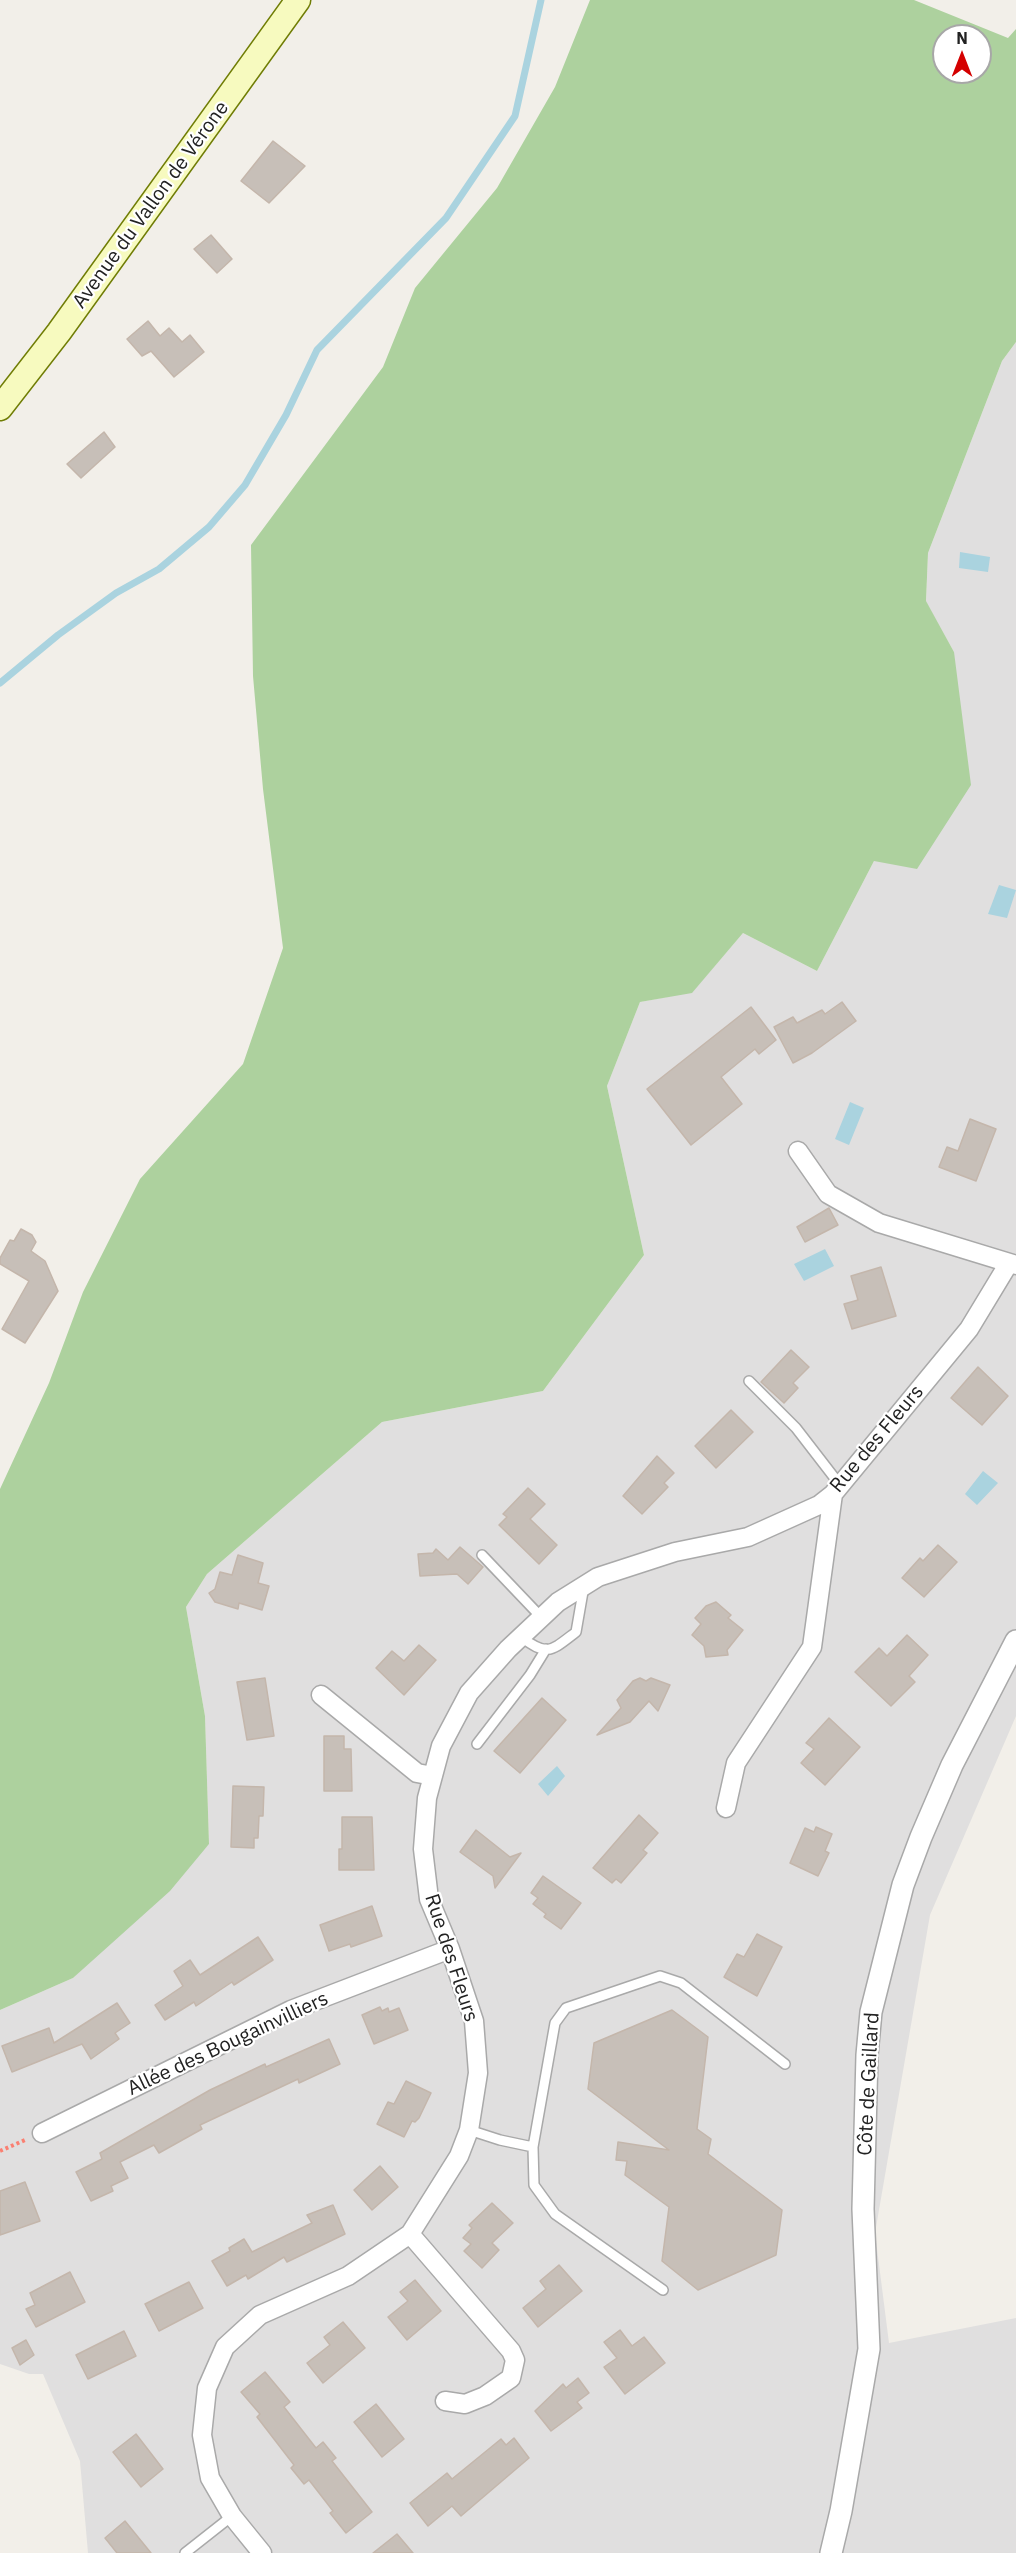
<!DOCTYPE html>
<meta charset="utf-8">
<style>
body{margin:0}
#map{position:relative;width:1016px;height:2553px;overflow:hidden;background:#f2efe9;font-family:"IBM Plex Sans",sans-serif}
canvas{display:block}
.north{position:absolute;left:932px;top:24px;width:60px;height:60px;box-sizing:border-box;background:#fff;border:2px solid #a7a7a7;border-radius:50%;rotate:0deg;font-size:16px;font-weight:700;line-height:24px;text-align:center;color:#222}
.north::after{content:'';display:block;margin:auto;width:21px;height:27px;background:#d40000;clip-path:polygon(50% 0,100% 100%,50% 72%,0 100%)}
</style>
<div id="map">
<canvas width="1016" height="2553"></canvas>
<div class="north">N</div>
</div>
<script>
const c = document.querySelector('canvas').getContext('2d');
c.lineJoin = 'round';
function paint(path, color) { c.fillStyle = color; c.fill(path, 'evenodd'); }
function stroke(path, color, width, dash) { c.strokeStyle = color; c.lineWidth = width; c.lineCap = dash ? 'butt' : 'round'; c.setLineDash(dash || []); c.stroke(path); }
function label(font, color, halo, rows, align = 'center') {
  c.font = font + ' "IBM Plex Sans",sans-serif'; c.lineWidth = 4.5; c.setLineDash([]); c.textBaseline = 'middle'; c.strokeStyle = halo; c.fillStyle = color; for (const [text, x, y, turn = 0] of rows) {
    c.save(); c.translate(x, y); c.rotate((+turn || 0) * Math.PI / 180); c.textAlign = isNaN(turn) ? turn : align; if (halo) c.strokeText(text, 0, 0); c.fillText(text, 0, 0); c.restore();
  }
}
paint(new Path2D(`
 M1016,342V1716L930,1915L875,2233L889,2343L1016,2318V2553H88L80,2461L43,2374H29L0,2364V2010L73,1978L209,1844L205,1716L186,1607L207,1574L382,1422L543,1391L644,1255L607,1086L640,1002L692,992L743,933L817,971L874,861L954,652L926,602L928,553L1002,361Z`), '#e0dfdf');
paint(new Path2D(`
 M590,0H914L1008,38L1016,29V342L1002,361L928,553L926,601L954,652L971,785L917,869L874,861L817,971L743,933L692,993L640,1002L607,1086L644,1255L543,1391L382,1422L207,1574L186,1607L205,1716L209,1844L170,1891L73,1978L0,2010V1489L49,1383L83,1292L140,1179L243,1064L283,948L263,789L253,676L251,545L383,367L415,288L497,188L555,87ZM944,36H980V72H944Z`), '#add19e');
paint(new Path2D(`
 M960,552L990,557L988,572L959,568Z
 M999,885L1016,890L1007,918L988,914Z
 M850,1102L864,1108L849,1145L835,1139Z
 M825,1249L834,1266L804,1281L794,1264Z
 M983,1471L998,1483L977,1505L965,1494Z
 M557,1766L565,1776L548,1796L538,1784Z`), '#aad3df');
stroke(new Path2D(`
 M0,683L58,635L116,593L159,569L209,527L245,485L286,415L317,350L446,218L515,116L541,0`), '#aad3df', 7);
const building = new Path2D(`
 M273,141L305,166L269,203L241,181Z
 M211,235L232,259L217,273L194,249Z
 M148,321L160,336L169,328L182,342L190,335L204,352L174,377L151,351L142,356L127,339Z
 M104,432L115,447L81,478L67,464Z
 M842,1002L856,1021L812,1053L793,1063L774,1027L793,1017L797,1023L822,1010L825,1014Z
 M751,1007L776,1040L759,1054L755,1049L721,1077L742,1104L691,1145L647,1089Z
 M970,1119L996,1129L976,1181L939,1167L947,1147L958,1151Z
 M829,1208L838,1225L805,1242L797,1227Z
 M21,1229L32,1235L36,1242L31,1251L45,1261L58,1291L25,1343L2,1329L29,1281L0,1264V1258L10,1240L14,1241Z
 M881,1267L896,1316L852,1329L844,1304L858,1300L851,1276Z
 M791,1350L809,1367L793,1383L798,1388L784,1403L761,1382Z
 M978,1367L1008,1396L982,1425L951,1398Z
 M731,1410L753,1432L716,1468L695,1446Z
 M657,1456L674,1473L664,1483L668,1487L642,1514L623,1496Z
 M528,1488L545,1504L530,1519L557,1545L539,1564L499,1525L507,1517L503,1514Z
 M938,1545L957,1562L924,1597L902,1578L920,1558L923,1561Z
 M460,1547L483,1567L468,1584L457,1574L420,1576L418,1554L433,1553L436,1549L448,1560Z
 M238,1555L263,1563L258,1583L269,1586L262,1610L239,1603L238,1609L215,1602L209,1593L215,1589L220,1572L232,1575Z
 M716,1602L731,1615L728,1618L743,1630L727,1650L728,1655L706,1657L704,1646L692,1635L701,1624L695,1618L706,1606Z
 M907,1635L928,1655L909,1676L915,1682L891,1706L855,1672L879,1648L887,1656Z
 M419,1645L436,1660L404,1695L376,1668L392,1651L404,1661Z
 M265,1678L274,1736L247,1740L237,1682Z
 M640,1678L646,1681L651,1678L670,1685L658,1711L649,1701L630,1722L597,1735L621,1708L617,1700L633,1681Z
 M542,1698L566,1720L520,1773L494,1751Z
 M829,1718L860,1747L825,1785L801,1763L814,1749L806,1743Z
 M324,1736H344V1749H351L352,1791H324Z
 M233,1786L264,1787L263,1816H259L258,1838H254V1848L231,1847Z
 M639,1815L658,1833L643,1850L647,1853L621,1883L616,1879L612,1883L593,1868Z
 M342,1817H372L374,1870H339V1849H342Z
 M816,1827L832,1834L825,1851L829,1853L818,1876L790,1863L805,1828L814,1832Z
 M476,1830L510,1857L521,1853L495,1888L493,1876L460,1852Z
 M543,1876L581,1903L561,1929L544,1917L546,1914L533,1904L538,1898L531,1893Z
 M372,1906L382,1936L351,1947L350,1944L329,1951L320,1925Z
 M757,1934L782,1947L757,1996L724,1977L737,1954L744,1957Z
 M258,1937L273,1960L234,1985L232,1982L196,2006L194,2002L165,2020L155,2005L183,1986L174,1971L190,1960L200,1975Z
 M117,2003L130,2023L115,2033L119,2039L91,2059L82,2044L12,2072L2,2046L49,2028L54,2043Z
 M380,2007L382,2011L388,2008L389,2012L399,2008L408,2030L374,2044L362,2015Z
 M672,2010L708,2037L697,2129L711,2139L708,2154L782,2210L776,2255L698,2290L662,2261L669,2207L625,2175L627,2161L616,2160L618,2142L669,2150L588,2089L594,2043Z
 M329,2039L340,2064L299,2083L298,2079L200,2125L202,2129L159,2153L154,2145L120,2162L128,2178L111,2186L113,2191L91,2201L76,2172L102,2159L100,2153L210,2090L265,2064L266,2067Z
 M406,2081L431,2093L419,2118L415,2122L412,2121L404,2137L377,2124L388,2102L394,2104Z
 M380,2166L398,2187L372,2210L354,2190Z
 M25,2182L40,2221L0,2235V2191Z
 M492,2203L513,2223L492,2243L499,2250L482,2268L464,2251L471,2244L463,2238L472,2228L469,2225Z
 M333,2205L345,2234L287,2262L284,2257L248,2279L246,2275L227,2286L212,2261L230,2251L229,2248L244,2239L252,2252L312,2223L307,2215Z
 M559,2265L582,2291L538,2327L523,2308L546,2289L540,2281Z
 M70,2272L85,2302L36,2327L26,2309L35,2305L30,2293Z
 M415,2280L441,2311L407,2340L388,2317L408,2301L400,2292Z
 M189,2282L203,2308L159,2331L145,2304Z
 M343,2322L365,2348L323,2383L307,2363L330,2345L324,2337Z
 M620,2330L632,2346L644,2337L665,2363L625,2394L604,2367L617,2358L604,2342Z
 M124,2331L136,2356L88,2379L76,2355Z
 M26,2340L34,2355L20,2365L12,2348Z
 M265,2372L290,2402L284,2407L316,2448L323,2442L336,2458L332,2461L372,2512L346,2533L330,2513L333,2511L309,2480L304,2484L291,2468L294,2465L257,2417L260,2414L241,2392Z
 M578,2378L589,2393L577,2402L582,2408L551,2431L535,2411L563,2384L566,2388Z
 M376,2404L404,2439L382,2457L354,2422Z
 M136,2434L163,2469L141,2487L113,2452Z
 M514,2438L529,2458L461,2516L452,2506L428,2526L410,2503L447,2473L452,2479L501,2439L506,2445Z
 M125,2521L151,2553H117L105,2538Z
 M397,2534L413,2553H373Z`);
paint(building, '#c7bfb8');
stroke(building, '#c4b6ab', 1.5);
const service = new Path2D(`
 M749,1381L796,1428L840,1485
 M482,1555L542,1618
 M521,1637C548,1657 551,1651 576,1632L584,1586
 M477,1744L530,1675L546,1649
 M469,2130L500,2140L533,2147L555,2023L566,2008L660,1976L681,1983L785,2064
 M533,2147L534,2185L555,2214L663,2290
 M185,2553L232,2516`);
const minor = new Path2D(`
 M798,1151L828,1194L879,1223L1016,1265
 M321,1695L417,1773L433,1776
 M726,1808L736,1763L812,1647L833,1494
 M42,2133L291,2010L450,1949
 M410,2234L511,2351L515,2360L511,2378L485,2396L465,2404L445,2401
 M262,2553L232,2516L210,2478L202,2435L207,2388L225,2347L260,2315L348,2276L410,2234L459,2156L469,2130L478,2073L474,2021L450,1949L429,1899L423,1849L427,1798L441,1746L469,1693L508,1649L558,1602L598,1577L675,1552L748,1537L819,1505L833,1494L969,1329L1009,1263`);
const tertiary = new Path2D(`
 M831,2553L841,2511L869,2349L863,2209L867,2055L871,2012L903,1885L921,1837L952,1765L1016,1641`);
const secondary = new Path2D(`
 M0,408L59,332L298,0`);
stroke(service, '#a9a9a9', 12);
stroke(minor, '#a9a9a9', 21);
stroke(tertiary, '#a9a9a9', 24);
stroke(secondary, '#707d05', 27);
stroke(new Path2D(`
 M0,2151L25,2140`), '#fa8072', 4, [3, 3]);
stroke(service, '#fff', 9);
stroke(minor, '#fff', 18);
stroke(tertiary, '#fff', 21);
stroke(secondary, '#f7fabf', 24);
label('20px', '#222', '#fff', [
 ["Avenue du Vallon de Vérone",151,205,-54],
 ["Rue des Fleurs",877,1439,-50],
 ["Rue des Fleurs",451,1958,72],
 ["Allée des Bougainvilliers",228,2044,-25],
 ["Côte de Gaillard",869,2084,-87]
]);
</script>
